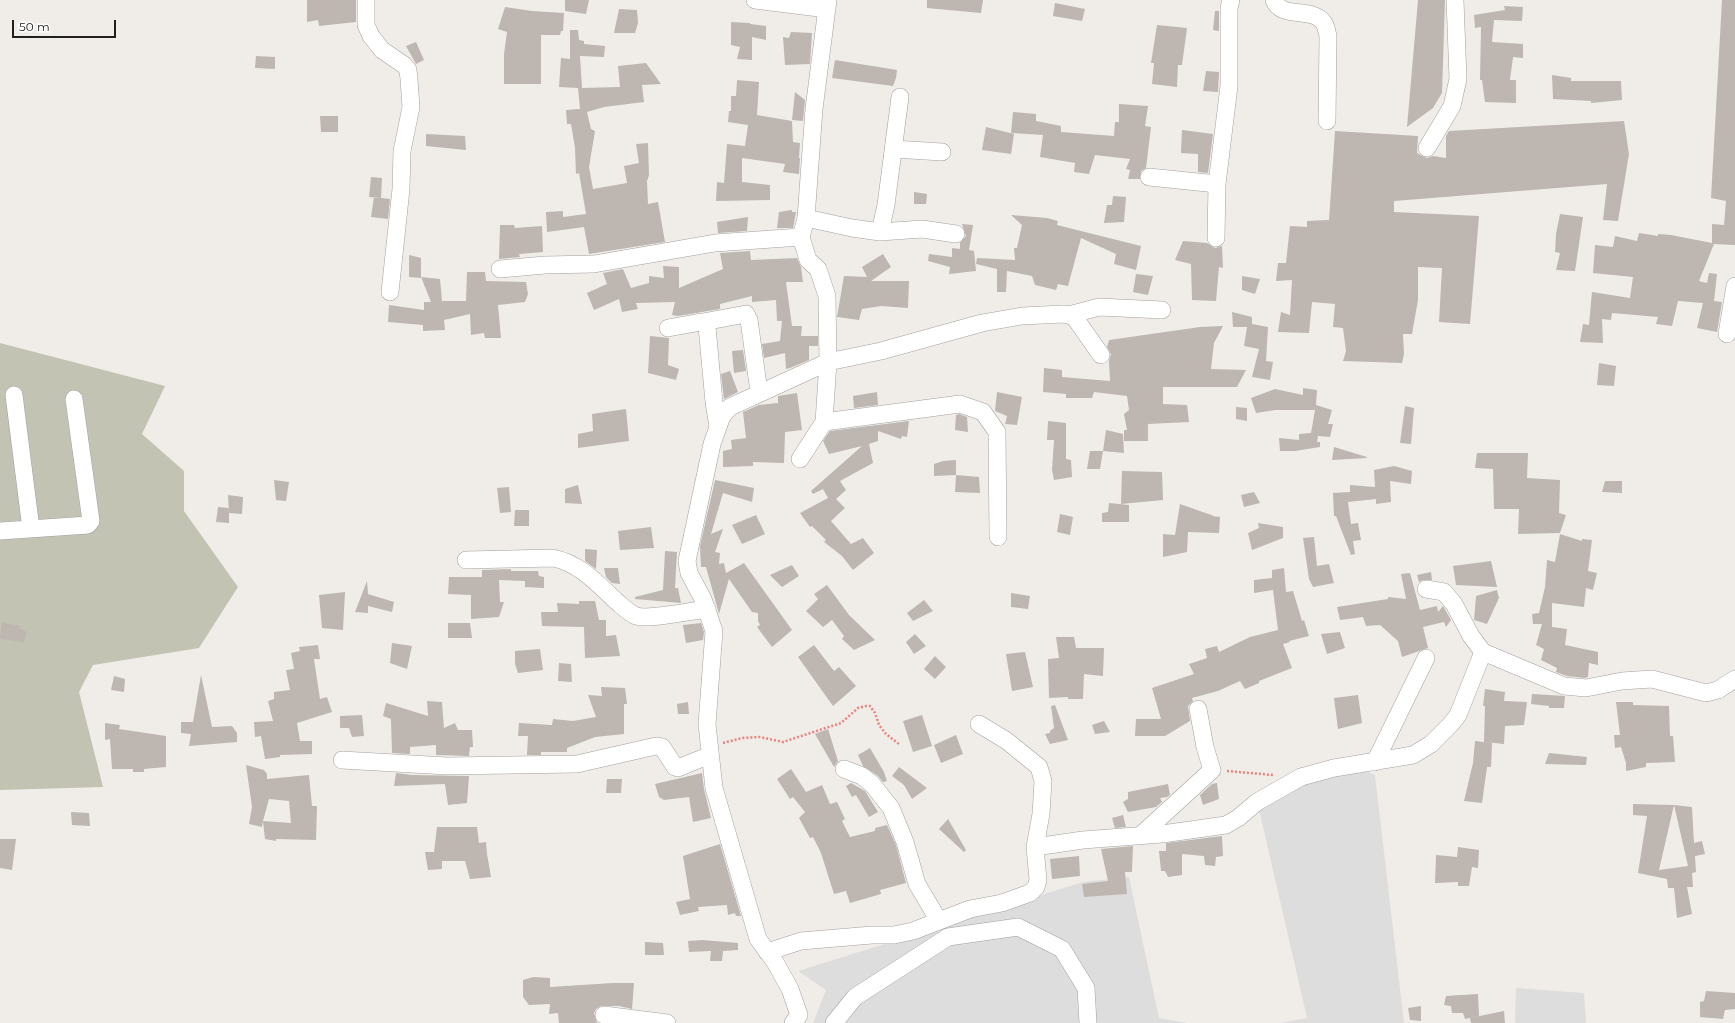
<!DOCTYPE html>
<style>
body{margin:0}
#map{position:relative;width:1735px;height:1023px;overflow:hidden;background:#f0ede8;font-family:Montserrat,sans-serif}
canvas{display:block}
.scale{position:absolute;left:12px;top:20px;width:104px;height:18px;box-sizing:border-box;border:2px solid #202020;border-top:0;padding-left:5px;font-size:12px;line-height:14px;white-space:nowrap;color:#202020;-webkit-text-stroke:3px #fff;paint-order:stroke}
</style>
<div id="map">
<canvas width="1735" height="1023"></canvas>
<div class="scale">50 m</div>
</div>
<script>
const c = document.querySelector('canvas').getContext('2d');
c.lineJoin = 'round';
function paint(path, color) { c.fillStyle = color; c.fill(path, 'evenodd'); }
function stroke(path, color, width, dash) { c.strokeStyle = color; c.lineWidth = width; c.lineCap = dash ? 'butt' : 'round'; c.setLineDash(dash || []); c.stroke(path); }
paint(new Path2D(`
 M1357,767L1375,775L1404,1023H1281L1307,1018L1258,805L1316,775Z
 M1129,877L1159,1018L1187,1023H813L826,990L798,971L1083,882Z
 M1516,988L1584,993L1586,1023H1515Z`), '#dedddd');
paint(new Path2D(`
 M0,343L165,386L142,434L184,471V511L238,587L199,648L93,665L79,692L103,787L0,790Z`), '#c3c3b4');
paint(new Path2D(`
 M307,0H356V22L319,26L318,20L307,22Z
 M565,0H589L586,14L565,11Z
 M927,0H983L981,13L927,8Z
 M1418,0H1445L1442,93L1433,108L1407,127Z
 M1722,0H1735V245L1714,244L1699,281L1707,283L1709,273L1717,274L1714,301L1722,302L1717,332L1697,328L1703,303L1678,301L1672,326L1656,324L1658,317L1612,313L1611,320L1602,319L1603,343L1580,342L1583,324L1589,325L1592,292L1630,298L1633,277L1593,273L1595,245L1613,247L1615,236L1637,241L1639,233L1658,236V234L1671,235L1712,243V224L1724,225L1726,201L1711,198Z
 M1055,3L1085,9L1082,21L1053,16Z
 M1504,6L1523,7L1522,21L1494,20L1492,42L1523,44V58L1513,57L1510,80H1516V103L1485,102L1482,80H1480L1481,27L1475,28L1474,15L1505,10Z
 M505,7L532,11L564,13L563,31H561L560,35H541V84H504V54L507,32L498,29Z
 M619,9L637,10L638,23L635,33H614Z
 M1215,11H1219V31L1213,30Z
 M731,22L750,23V24L766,26V40L752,37V60L737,59L740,47L731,45Z
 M1157,25L1187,28L1182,65H1178L1177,87L1152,84L1154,63H1151Z
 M570,30H578L579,40L584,41V44L605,46L604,57L580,56L582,88L620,87L618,66L646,63L661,84L642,85L644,102L604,107L587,112L591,129L595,131L589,167L593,189L627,183L624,166L639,163L636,144L648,143L649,175L647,181L648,204L658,202L665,242L589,254L584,227L547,232L546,212L563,211V217L586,214L579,173L576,174L575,148L571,124H567L566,110L580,109L578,88L559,87L561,58L570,59Z
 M791,32L812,33L810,64L785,65L783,37L789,38Z
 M416,42L424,60L416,64L406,46Z
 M256,56L275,57V69L255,68Z
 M835,60L897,70L896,78L893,86L832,78Z
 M1206,71L1219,72L1218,92L1203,91Z
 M1552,75L1571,78V81H1621L1622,100L1591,103V101L1553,99Z
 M737,80L759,82L757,115L792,121L793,142L800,143L799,158H800L799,174L783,172L785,164L742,158V182L770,185V200L716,201L717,182L724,183L727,144L745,146L748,125L728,122L729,111H731V96H736Z
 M795,92L805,100L803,121L792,120Z
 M1119,104L1148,106L1145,126L1151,127L1146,168L1141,171L1140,179H1128L1130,170L1126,169L1130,159L1095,155L1089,174L1074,172L1075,163L1040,157L1043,135L1011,133L1013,112L1036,114V121L1061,126V132L1114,136L1115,122H1119Z
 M320,116H338V132H321Z
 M1624,121L1629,154L1618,221L1603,220L1607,184L1394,201V212L1479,216L1470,324L1439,322L1442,268L1418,267V300L1412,334H1403L1404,354L1402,363L1343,361L1346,351L1343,328L1333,327L1335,304L1312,302L1309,333L1278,332L1281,312L1290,315L1292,280L1276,281L1278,263H1286L1290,226L1307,227V221L1329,220L1335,131L1418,136L1417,153L1422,156L1427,158L1433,156L1446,158V136L1449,131Z
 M986,127L1014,134L1011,154L982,150Z
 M1182,130L1213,134L1208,173L1198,172V154L1181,153Z
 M426,134L465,136L466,150L426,146Z
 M371,177L382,178L381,198L369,197Z
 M914,192L927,194L926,204H914Z
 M1113,196L1126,197L1124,222L1104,223L1107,205H1112Z
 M374,197L390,199L388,219L371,217Z
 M792,210V212H796L793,228H777L779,212Z
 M1560,214L1583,217L1575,271L1556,270L1560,253L1555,252L1556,234Z
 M1011,215L1047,218L1058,221L1057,225L1141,246L1136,270L1114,264L1116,254L1081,238L1068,286L1058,284L1056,290L1035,285L1032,276L1007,271L1006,292H997V269L976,264L977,258L1015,260L1014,248H1017L1022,225Z
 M748,217L747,231L718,233L717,222Z
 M962,224L973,225L969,250L974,251L976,271L949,274L950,267L928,261L929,254L952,257V248L960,249V243L966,236Z
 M500,225H514L515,228L542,226L543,252L519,254L520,257L499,259Z
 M1183,241L1207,243L1215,248L1222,246L1223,268L1219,267L1216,301L1192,300L1191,264L1175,260Z
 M750,251L751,260L797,258L801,267L803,282H786L792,326H802L801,336H818V346H809V360L790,368L786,369L785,353L764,358L762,344L780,341L782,321H777L776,300L752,302V296L720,304V309L678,316L672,315L675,302L636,303L638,309L622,312L619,299L594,310L587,293L607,284L603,273L623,269L631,288L649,283V276L664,278L663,266L679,267V288L723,269L720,253Z
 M883,254L891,267L871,281H909L908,308L881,306L862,309L859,320L837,317L844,276L867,277L862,267Z
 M409,255L421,258V278L409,277Z
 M467,272H485L486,281L526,282L528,294L525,302L498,305L501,338H485L484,333L471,335L470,314L444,320L445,330L423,331V325L388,322L389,305L424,310V302H431L421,277L440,279L442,301H466Z
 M1136,274L1153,276L1148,295L1133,292Z
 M1242,276L1260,279L1255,294L1242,290Z
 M1232,312L1252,317V324L1268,327L1266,361L1273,362L1270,380L1252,377L1259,349L1244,346L1247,327H1233Z
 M1223,326L1214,343L1211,369L1246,370L1237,387H1163V404L1187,405L1189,422L1148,424V441H1124V430H1127L1124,414L1129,410L1127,396L1094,392L1092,398H1066V394L1043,392L1044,368L1062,370V377L1110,381L1109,361L1111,354L1107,347L1109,340L1200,327Z
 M650,336L669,338L668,365L679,369L676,380L648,373Z
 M743,350L746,371L734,373L732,351Z
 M1599,363L1616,366L1614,386L1597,385Z
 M730,371L738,392L724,399L721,374Z
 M1303,388L1317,390L1316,405L1332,410L1328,424H1333L1330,437L1318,436L1317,442H1320V447L1295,451H1280L1279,438L1299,440V434L1311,433L1315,410H1275L1256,413L1251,398L1275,389L1303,395Z
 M877,392L878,405L854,408L853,396Z
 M997,392L1022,397L1017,425L1005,424L1007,416L995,411Z
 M797,393L802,430L785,432L784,463L753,462V466L723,467V451L732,449L731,440L746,438L743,412L759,405L778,403V396Z
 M1405,406L1414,408L1411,444L1400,443Z
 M1236,407L1247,408V421L1236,419Z
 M626,409L629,441L578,448V434L593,431L592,414Z
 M959,414L967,417L968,432L955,430L956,415Z
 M909,421L907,437L902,436L901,439L878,431V441L869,444L873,463L840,481L846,490L836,499L845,508L831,521L851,544L863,538L874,553L853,570L842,556L824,542L826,540L812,526L810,527L800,513L828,498L823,489L813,494L811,491L862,446L829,454L823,441L830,431Z
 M1048,421L1066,423V459L1071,460L1072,477L1054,480L1052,470L1054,440H1047Z
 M1106,430L1123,434L1124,453L1103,451Z
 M1334,447L1367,457V458L1332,460Z
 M1090,451H1103L1100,469H1087Z
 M1477,453H1528L1527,478L1560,480L1559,513L1566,515L1560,533L1518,534L1519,509H1494L1493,469L1475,468Z
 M956,460V475L934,476V464L943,461Z
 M1394,466L1412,471L1411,484L1390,481L1391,502L1376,504V499L1348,502L1351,524L1358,523L1361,540L1353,541L1355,554L1351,555L1336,516H1334L1333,493L1350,492V485L1375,487L1374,470Z
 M1122,471L1162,472L1163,500L1121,504Z
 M956,475L979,477L980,493L955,492Z
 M274,480L289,482L286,501L276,500Z
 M715,480L754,488L752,502L723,493L711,534L723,529L715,552L720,553L719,564L724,563L726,573L744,563L792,630L772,647L757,627L760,625L758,621V613L752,612L729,579L719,614L706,567H701L700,546Z
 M1605,481H1622V493L1602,492Z
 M578,485L582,504L565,503V489Z
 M509,487L511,512L500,513L497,488Z
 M1254,492L1260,503L1244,507L1241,495Z
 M228,495L243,497L242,514L229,513Z
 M1109,503L1129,505V522H1102V513L1108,512Z
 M1180,504L1214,516H1212L1220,517L1219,533L1188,532L1187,552L1163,557V534L1175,535Z
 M218,507L229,508V523L216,522Z
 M515,510H529V526H514Z
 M1060,514L1073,517L1070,535L1057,532Z
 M756,515L765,534L742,544L732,525Z
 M1258,523L1283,527V538L1252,550L1248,533L1259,528Z
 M651,527L654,548L620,550L618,531Z
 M1560,534L1582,541V539L1592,540L1588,571L1597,573L1593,590L1586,588L1584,607L1552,603V627L1567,629L1565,645L1598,652V665L1589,663L1588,677L1585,678L1567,676L1556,672L1557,668L1541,660L1544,649L1536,645L1542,624H1533L1532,614L1539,613L1545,587L1547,560L1555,562Z
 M1314,537L1317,566L1329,564L1334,583L1313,587L1309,579L1303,538Z
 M585,549L597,550L596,569L585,561Z
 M665,551L677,552L675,588H678L681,603L635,599V597L663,590Z
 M1491,561L1497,587L1456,585L1453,566Z
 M792,565L799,576L782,587L770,575Z
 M604,568H618L620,584L612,583L606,577Z
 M1284,568L1286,592L1293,591L1302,621L1304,620L1309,636L1289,641L1290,642L1283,644L1292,668L1259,681V683L1245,689L1240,681L1218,691L1192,698L1193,701L1188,706L1190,721L1165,736H1135L1136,719H1161L1152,688L1194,674L1189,664L1207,658L1205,649L1217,646L1219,652L1250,637L1278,630L1273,590L1254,593V580L1272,578V570Z
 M511,569V571H538L539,576L544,577V588L525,587V581L499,580L500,602H504L499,617L471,619V595L448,594L449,577H482V570Z
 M1431,572L1432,580H1423L1419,582L1417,575Z
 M1410,573L1420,610L1437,606L1438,612L1443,606L1451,620L1446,627L1444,622L1423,627L1428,648L1402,657L1398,641L1380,625L1366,626L1363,617L1340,620L1337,607L1388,599V597L1406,599L1401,574Z
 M367,581L368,594L394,602L392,612L368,606V613L355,612Z
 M827,585L849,615L875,640L854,650L842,639L844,636L832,620L823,627L806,611L818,599L814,594Z
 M1497,590L1499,598L1487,624L1474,620L1476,596Z
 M345,592L343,630L322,628L319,595Z
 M1011,593L1030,596L1028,609L1011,607Z
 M924,600L933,611L913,621L907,613Z
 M579,601H595L599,620H606V636L616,635L620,656L585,658L584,627L542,626L541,612H558L557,603L579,604Z
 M2,622L20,626L19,628L27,632L24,642L0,639Z
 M448,623H470L472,638H448Z
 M701,623L704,632L703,640L686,643L683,625Z
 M1340,632L1345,648L1327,654L1321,634Z
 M915,634L926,646L914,654L906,642Z
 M1056,637H1074L1076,648H1104L1103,676L1084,674L1083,699H1068V697L1049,698L1048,659L1059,658Z
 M392,643L412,646L407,669L390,663Z
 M318,645L320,659H314L320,699L327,697L332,712L297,723L300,741H312V754L280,755V757L265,759L261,736L255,737L254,722L273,721L268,701L274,699V692L290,690L286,670L294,669L291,653L300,651L299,647Z
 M814,645L834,671L839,667L856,686L833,706L798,657Z
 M540,649L543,670L518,673L515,664V651Z
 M1025,652L1033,687L1012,691L1006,654Z
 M935,656L946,667L935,679L924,669Z
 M559,663L571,664L572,682L558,681Z
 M201,675L212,727L232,726L237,733V742L189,746L191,734L181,733V722H193Z
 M114,676L125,679L124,692L111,690Z
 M601,687L625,688L627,704H624V734L595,737L567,748V752H541V755H527L528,736H518L519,723L552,725L553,719L573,721L596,717L588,695L602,696Z
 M1485,689L1505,692L1504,701L1527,702L1524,725L1505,726L1504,744L1484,742L1485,706H1483Z
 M1532,694L1565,696L1564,708H1549V706L1531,704Z
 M1358,695L1362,723L1338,729L1334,698Z
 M427,701L442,702L444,728L455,723L458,730H472L473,747H470L469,756L436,755V745L410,747V754L392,753L391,719L383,716L386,703L428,716Z
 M688,702L689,714H678L677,704Z
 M1616,702H1633V705L1669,706L1670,736H1673L1675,762L1646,763V767L1626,771V763L1621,747L1615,748L1614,735H1620Z
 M1055,705L1068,740L1050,744L1045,734L1050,733V731L1054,728L1051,706Z
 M362,715L364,736L352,737L349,728H340V716Z
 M922,715L932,746L913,752L903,721Z
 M1104,721L1110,732L1095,734L1092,725Z
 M105,723L120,725L119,729L166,736V767L144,769V772H133V769H112L110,739L105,740Z
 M828,729L838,761L834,767L815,734Z
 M956,735L963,754L941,763L934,745Z
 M1475,741L1492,743L1491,767H1487L1482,803L1464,801L1473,763Z
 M870,748L884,772L887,781L883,782L878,776L863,766L858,755Z
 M1549,753L1587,757L1586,765L1545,764Z
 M246,765L264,770L267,774V779L309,775L312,806H317L316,840L276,839V841L265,839L263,821L262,827L249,824L252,807ZM269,799L289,801L291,823L263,821Z
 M899,767L927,788L912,799L904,785L892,776Z
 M791,769L806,792L822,785L830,804L837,802L845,819L842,821L850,837L875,831V828L887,825L896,845L906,883L880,890L881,894L850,903L846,891L834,894L821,853L813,837L810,838L799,818L805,812L793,797L790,799L777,779Z
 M396,773L412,775L469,776L467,803L448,805L445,784L394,786Z
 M702,773L704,789L711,818L693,822L689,797L664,800L659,797L655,784Z
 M607,779H622L621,793H606Z
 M851,783L865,791L878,812L869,817L856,795L852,797L846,786Z
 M1217,783L1219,799L1203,805L1200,795L1212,784Z
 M1168,784L1170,795L1167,797L1160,798L1162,802L1156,807L1128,812L1123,802L1128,799V792Z
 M1633,804L1674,805L1659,870L1688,866L1674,805L1692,807L1694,843L1702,841L1705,854L1695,856L1696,872L1692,873L1693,887H1687L1692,914L1677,918L1674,888H1668L1667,879L1638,873L1647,816L1633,815Z
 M71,812L89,813L90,826L72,825Z
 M1123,815L1126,827L1115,828L1112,818Z
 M948,819L966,850L964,852L939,829Z
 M437,827H477L479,843L486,842L487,854L491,877L470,879L465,861H442V869L428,870L425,852H434Z
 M1222,836L1223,856L1216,857L1215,866L1205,865L1204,856L1182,854V875L1168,877L1165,871H1161L1159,851H1166V843Z
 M0,839H16L12,870L0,868Z
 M720,844L741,916H736L735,913L728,915L727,905L698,907L699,911L680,915L676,902L690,899L683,856Z
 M1133,846L1132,872H1125L1127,894L1084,897L1082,884L1108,881L1101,849Z
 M1458,847L1479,850L1478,868L1472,867L1469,886H1458V882L1435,883L1436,855L1457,857Z
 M1079,856L1080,876L1052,879L1050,859Z
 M702,940L738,943V950L723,951L722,961H710L711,951L689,952L688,941Z
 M645,942L663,943L664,955H645Z
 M533,977L550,978V987L613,983H634L632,1009L619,1006H601L596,1009L594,1013L597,1023H559L558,1013L549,1014L550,1004L529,1005L523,997V980Z
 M1706,991L1735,993V1009L1725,1010L1723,1019L1700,1017V1002L1704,1001Z
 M1478,994L1479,1016L1465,1019L1463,1013H1452L1451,1006L1444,1005L1446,996Z
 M1421,1006V1021L1410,1020L1408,1008Z
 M1504,1011L1505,1023H1471L1470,1018Z`), '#bdb6b1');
const minor = new Path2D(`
 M366,0V25L371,36L382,50L404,65L408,70L409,79L411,107L402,151L401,189L390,292
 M755,0L827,9
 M1274,0C1281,20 1313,6 1324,23C1326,26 1327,32 1328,36L1327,121
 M1427,148L1452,106L1458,79L1455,0
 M894,149L942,152
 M1149,177L1217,184
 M806,218L852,228L880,232L922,229L956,234
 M880,232L886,205L900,97
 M1216,238L1217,184L1229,86V8L1231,0
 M500,269L545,265L594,264L715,243L801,237
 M1069,315L1099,307L1162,310
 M703,322L746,314L749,320L759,392
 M668,328L701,322L707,327L714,402L718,427
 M1727,334L1735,286
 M14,395L31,529
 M824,422L960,404L983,412L997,432L998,537
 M800,459L824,422L828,362L881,351L982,323L1022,316L1063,314L1069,315L1075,318L1101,355
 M0,531L88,525L91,521L74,399
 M466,560L553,558C579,563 597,583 616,601C622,606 629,613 636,616C651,620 690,611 707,609
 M1426,589L1444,592L1454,604L1471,636L1483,652
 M342,760L447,766L577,764L656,746L662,747L675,767L678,768L710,755
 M1375,762L1426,658
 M844,769L862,776L872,784L891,808L905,842L917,884L939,921
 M1141,835L1212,770L1205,747L1198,709
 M1035,847L1083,840L1162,834L1226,825L1238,818L1257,802L1301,777L1334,768L1413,755L1431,744L1451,724L1458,715L1483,652L1564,686L1586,688L1622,681L1652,679L1706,693L1718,690L1735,679
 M767,952L801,941L872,935H894L913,931L970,909L1002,903L1030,893L1036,887L1038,880L1035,847L1041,814L1043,781L1039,767L1007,741L979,724
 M604,1015L667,1023
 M793,1023L799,1015L790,989L775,962L758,939L714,788L707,724L714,631L703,599L689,573L687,561L712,444L722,416L730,407L828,362L827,296L818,269L808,260L801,237L806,218L814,109L828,0
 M834,1023L855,997L948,937L1018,927L1062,949L1086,988L1088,1023`);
stroke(minor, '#a1a1a1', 18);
stroke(new Path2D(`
 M723,743L742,738L760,737L783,742L841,723L858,708L866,706H870L875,713L879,725L886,734L899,744
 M1227,771L1273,775`), '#ec817d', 2.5, [2, 2]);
stroke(minor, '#fff', 17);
</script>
